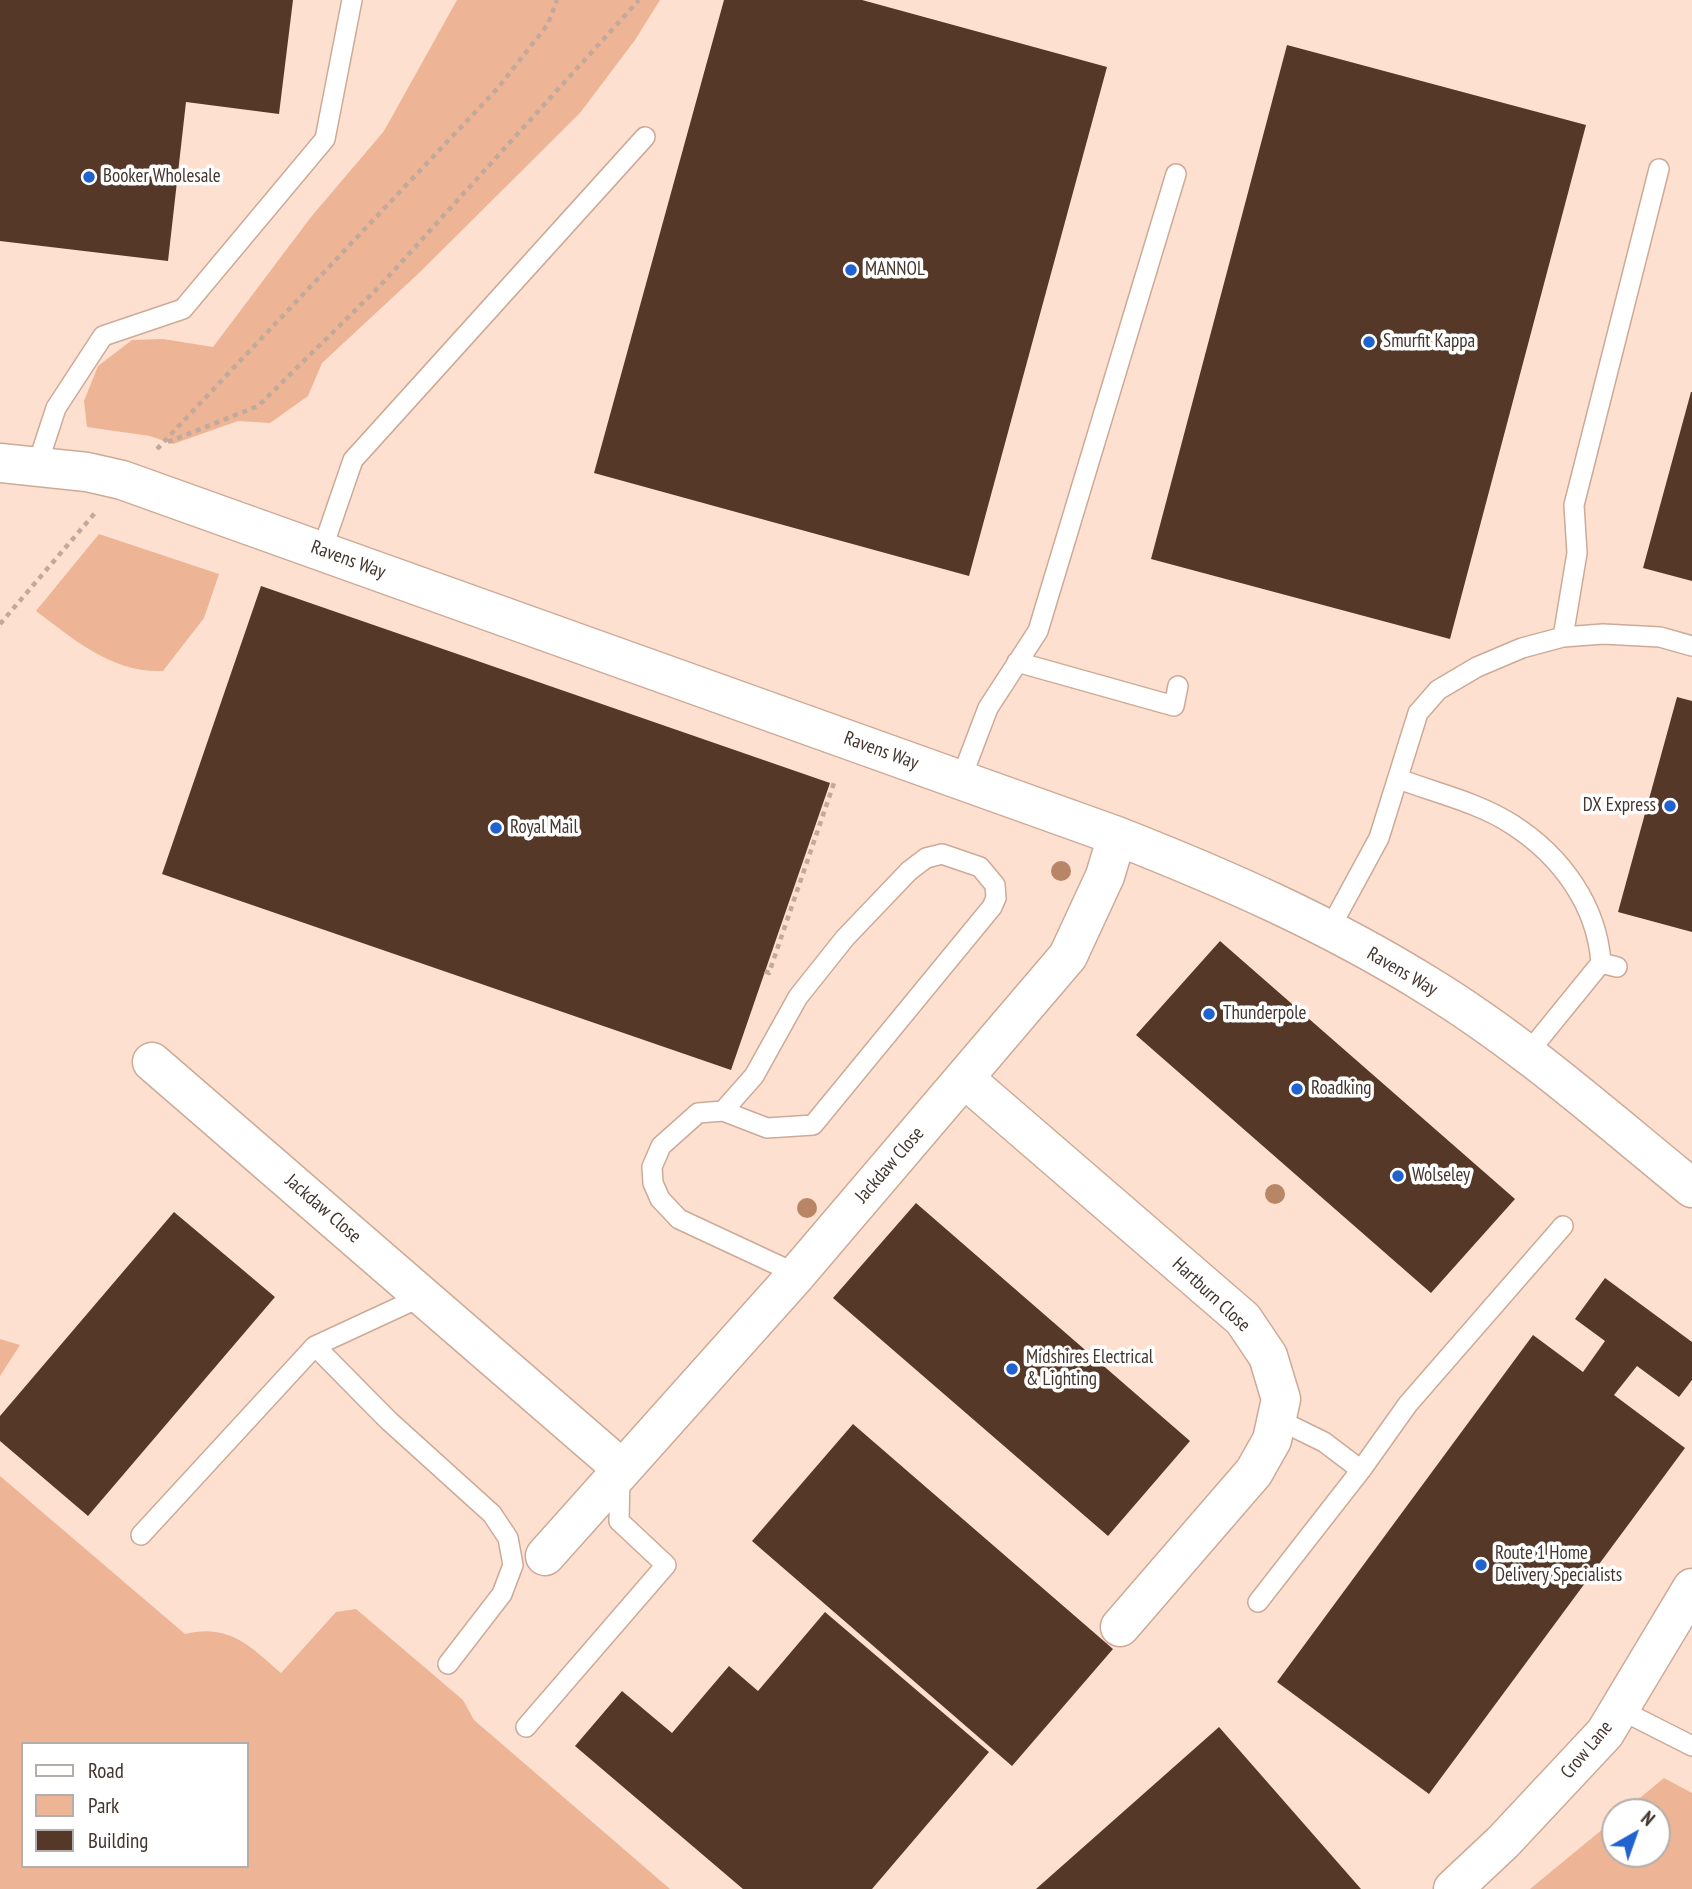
<!DOCTYPE html>
<style>
body{margin:0}
#map{position:relative;width:1692px;height:1889px;overflow:hidden;background:#fde0d0;font-family:"PT Sans Narrow",sans-serif}
canvas{display:block}
.legend{position:absolute;left:21px;top:1742px;width:228px;height:126px;box-sizing:border-box;background:#fff;border:2px solid #b4aeab;margin:0;padding:9px 12px;list-style:none;font-size:21px;color:#43352e}
.legend li{display:flex;align-items:center;gap:14px;height:35px}
.legend b{width:35px;border:2px solid #b4aeab}
.north{position:absolute;left:1601px;top:1798px;width:70px;height:70px;box-sizing:border-box;background:#fff;border:2px solid #b4aeab;border-radius:50%;rotate:40deg;font-size:19px;font-weight:700;line-height:28px;text-align:center;color:#43352e}
.north::after{content:'';display:block;margin:auto;width:24px;height:32px;background:#2063cf;clip-path:polygon(50% 0,100% 100%,50% 72%,0 100%)}
</style>
<div id="map">
<canvas width="1692" height="1889"></canvas>
<ul class="legend">
<li><b style="height:9px;background:#fff"></b>Road</li>
<li><b style="height:19px;background:#edb495"></b>Park</li>
<li><b style="height:19px;background:#553828"></b>Building</li>
</ul>
<div class="north">N</div>
</div>
<script>
const c = document.querySelector('canvas').getContext('2d');
c.lineJoin = 'round';
function paint(path, color) { c.fillStyle = color; c.fill(path, 'evenodd'); }
function stroke(path, color, width, dash) { c.strokeStyle = color; c.lineWidth = width; c.lineCap = dash ? 'butt' : 'round'; c.setLineDash(dash || []); c.stroke(path); }
function label(font, color, halo, rows, align = 'center') {
  c.font = font + ' "PT Sans Narrow",sans-serif'; c.lineWidth = 7; c.setLineDash([]); c.textBaseline = 'middle'; c.strokeStyle = halo; c.fillStyle = color; for (const [text, x, y, turn = 0] of rows) {
    c.save(); c.translate(x, y); c.rotate((+turn || 0) * Math.PI / 180); c.textAlign = isNaN(turn) ? turn : align; if (halo) c.strokeText(text, 0, 0); c.fillText(text, 0, 0); c.restore();
  }
}
paint(new Path2D(`
 M457,0H660L635,40L580,113L419,273L322,363L308,396L270,423L238,421L173,444L150,436L87,427L84,401L98,366L132,340L163,339L213,347L311,217L384,131Z
 M99,534L219,574L204,618L163,671C112,673 75,640 36,611Z
 M0,1339L20,1345L0,1376Z
 M0,1476L185,1634C229,1623 250,1646 281,1673L336,1612L356,1609L463,1700L474,1720L670,1889H0ZM23,1744H247V1866H23Z
 M1664,1778L1692,1793V1889H1530L1615,1819V1854H1657V1812H1623Z`), '#edb495');
paint(new Path2D(`
 M0,0H293L279,114L186,102L168,261L0,241Z
 M724,0H862L1107,67L969,576L594,473Z
 M1287,45L1586,125L1450,639L1151,559Z
 M1691,392H1692V581L1643,568Z
 M261,586L830,783L731,1070L162,874Z
 M1677,697L1692,701V932L1618,912Z
 M1220,941L1515,1199L1431,1293L1136,1035Z
 M916,1203L1190,1441L1108,1536L833,1298Z
 M174,1212L275,1297L88,1516L0,1441V1416Z
 M1605,1278L1692,1342V1380L1679,1397L1637,1366L1614,1395L1685,1448L1429,1794L1277,1682L1533,1335L1583,1372L1605,1341L1575,1319Z
 M853,1424L1113,1649L1012,1766L752,1541Z
 M825,1612L989,1752L872,1889H743L575,1746L622,1691L672,1733L729,1666L758,1691Z
 M1219,1727L1361,1889H1036Z`), '#553828');
const service = new Path2D(`
 M37,466L56,408L103,336L183,309L325,139L352,0
 M322,550L353,460L645,137
 M1563,637L1577,553L1574,505L1659,169
 M1017,662L1174,706L1178,686
 M961,779L988,708L1038,631L1176,174
 M1399,779C1436,793 1480,803 1513,825C1561,856 1597,905 1601,963L1617,967
 M1329,930L1379,838L1418,713L1438,690L1477,667L1522,648L1563,637L1603,634L1660,637L1692,646
 M1527,1054L1601,963
 M723,1111L754,1076L798,997L845,938L909,871L926,858L942,854L980,867L995,885L996,898L992,907L813,1125L767,1128L723,1111L698,1113L661,1146L652,1167L653,1183L660,1199L679,1219L797,1274
 M315,1346L388,1420L492,1514L508,1538L513,1565L502,1594L448,1664
 M1277,1419L1324,1442L1361,1470L1408,1404L1563,1226
 M141,1535L315,1346L423,1296
 M1258,1602L1361,1470
 M1619,1709L1692,1746
 M526,1727L666,1565L619,1521L620,1476`);
const minor = new Path2D(`
 M0,463L87,472L122,480L1117,836C1224,878 1329,924 1427,985C1522,1043 1606,1118 1692,1188
 M152,1062L621,1468
 M965,1079L1243,1319L1268,1356L1281,1399L1272,1440L1254,1472L1120,1627
 M545,1556L797,1274L1068,956L1105,876L1117,836`);
const tertiary = new Path2D(`
 M1453,1889L1503,1842L1605,1733L1692,1588`);
stroke(service, '#cdaa97', 22);
stroke(minor, '#cdaa97', 41);
stroke(tertiary, '#cdaa97', 41);
stroke(new Path2D(`
 M168,442L258,406L378,288L639,0
 M157,449L498,88L548,24L557,0
 M0,624L95,513
 M765,971L769,973L835,780`), '#c1a99c', 4.5, [5, 5]);
stroke(service, '#fff', 19);
stroke(minor, '#fff', 38);
stroke(tertiary, '#fff', 38);
c.fillStyle = '#b88666';
for (const [x, y] of [
 [1061,871],
 [1275,1194],
 [807,1208]
]) { c.beginPath(); c.arc(x, y, 10, 0, 2 * Math.PI); c.fill(); }
for (const [x, y, r, color] of [
 [89,177,7,"#2063cf"],
 [851,270,7,"#2063cf"],
 [1369,342,7,"#2063cf"],
 [1670,806,7,"#2063cf"],
 [496,828,7,"#2063cf"],
 [1209,1014,7,"#2063cf"],
 [1297,1089,7,"#2063cf"],
 [1398,1176,7,"#2063cf"],
 [1012,1369,7,"#2063cf"],
 [1481,1565,7,"#2063cf"]
]) { const dot = new Path2D(); dot.arc(x, y, r, 0, 2 * Math.PI); c.fillStyle = color; c.fill(dot); stroke(dot, '#fff', 2.5); }
label('19px', '#43352e', '#fff', [
 ["Booker Wholesale",103,177],
 ["MANNOL",865,270],
 ["Smurfit Kappa",1383,342],
 ["DX Express",1656,806,"right"],
 ["Royal Mail",510,828],
 ["Thunderpole",1223,1014],
 ["Roadking",1311,1089],
 ["Wolseley",1412,1176],
 ["Midshires Electrical",1026,1358],
 ["& Lighting",1026,1380],
 ["Route 1 Home",1495,1554],
 ["Delivery Specialists",1495,1576]
], 'left');
label('19px', '#43352e', '#fff', [
 ["Ravens Way",348,560,20],
 ["Ravens Way",881,751,20],
 ["Ravens Way",1402,972,30],
 ["Jackdaw Close",890,1165,-49],
 ["Jackdaw Close",323,1209,41],
 ["Hartburn Close",1211,1295,43],
 ["Crow Lane",1587,1750,-50]
]);
</script>
